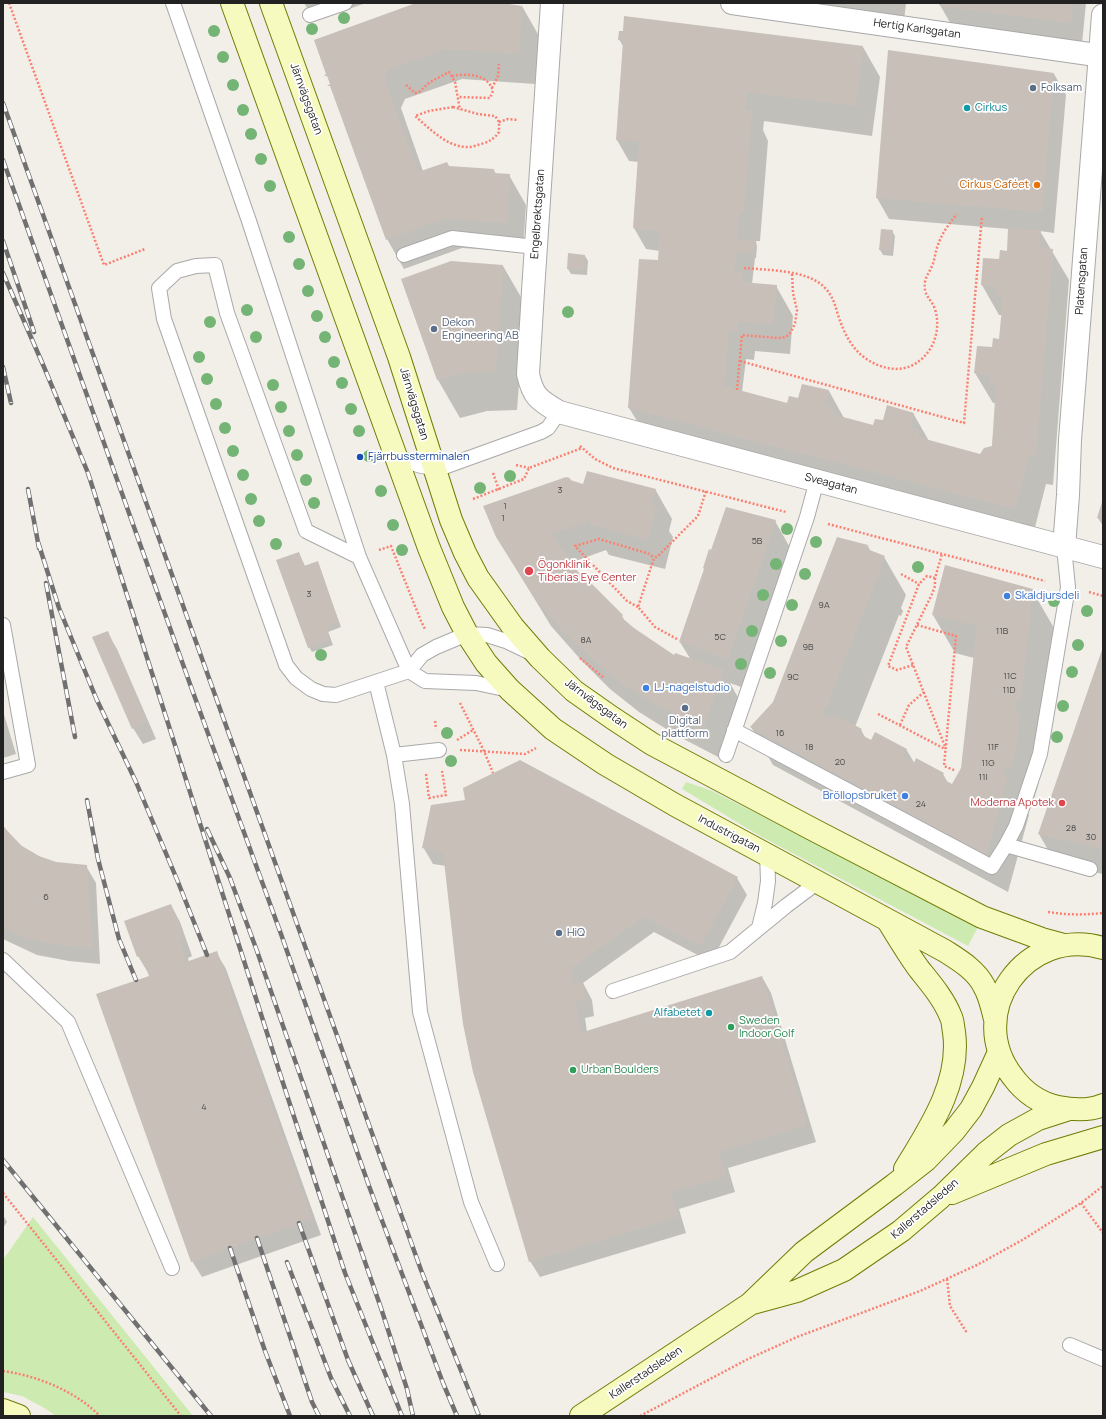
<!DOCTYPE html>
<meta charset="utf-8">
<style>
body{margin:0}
#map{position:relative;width:1106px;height:1419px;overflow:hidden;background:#f2efe9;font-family:Manrope,sans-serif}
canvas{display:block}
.frame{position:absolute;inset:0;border:4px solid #222;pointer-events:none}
</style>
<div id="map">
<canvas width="1106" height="1419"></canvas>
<div class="frame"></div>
</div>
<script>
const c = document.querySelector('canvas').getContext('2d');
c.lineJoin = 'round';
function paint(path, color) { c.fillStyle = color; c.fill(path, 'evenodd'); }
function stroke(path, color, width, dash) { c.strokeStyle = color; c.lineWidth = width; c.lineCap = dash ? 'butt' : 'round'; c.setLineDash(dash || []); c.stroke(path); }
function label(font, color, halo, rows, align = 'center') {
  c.font = font + ' Manrope,sans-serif'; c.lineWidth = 3.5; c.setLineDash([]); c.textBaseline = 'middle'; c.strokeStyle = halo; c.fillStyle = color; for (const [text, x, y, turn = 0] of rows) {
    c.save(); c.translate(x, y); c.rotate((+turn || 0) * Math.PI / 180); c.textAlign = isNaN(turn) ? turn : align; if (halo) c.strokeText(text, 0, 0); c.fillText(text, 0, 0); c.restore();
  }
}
paint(new Path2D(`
 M686,782L710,790L979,925L968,946L760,836L682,789Z
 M33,1217L193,1416H56L46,1409L22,1396L3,1392V1260Z`), '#cdebb0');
paint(new Path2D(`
 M304,3H366L315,21Z
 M419,3H509L510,6H522L539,36L535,84L462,79L405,99L401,108L423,171L449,167L494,170L496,174L509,175L526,205L523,252L462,248L404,269L387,239L315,41Z
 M738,3H910L909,4H906L903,28Z
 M940,3H1086L1082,44L952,26L940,5Z
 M619,39L863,47L880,77L872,136L764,121L763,130L768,141L760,241H756L757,247L756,258H755L752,284L776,286L793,316L790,354L755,351L754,360L746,359L742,392L788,404L798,399L829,391L844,418L874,426L884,422L913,413L929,441L980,455L992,447L996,403H993L975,373L978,347L993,348L1000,340L1003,315H999L982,285L1000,260L1008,252L1009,229L889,219L877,198L1054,74L1066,95L1054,233L1040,231L1069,280L1053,485L1046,484L1032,539L642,429L629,408L659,261L660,251L646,249L634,228L639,162L629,161L617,140L624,48Z
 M892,231L895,236L893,256L883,255L880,250Z
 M585,256L588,261L587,275L571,274L568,269Z
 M503,266L525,304L517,410L487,411L460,418L438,380Z
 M570,478L571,481L584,485L655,489L672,519L669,531L673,537L665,569L609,555L606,550L570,563L586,584L622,616L626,623L675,657L691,660L680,642L711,551L775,521L792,551L744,688L730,683L740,701L720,758L676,735L639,712L610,689L581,660L551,626L497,537Z
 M1103,501V526L1098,518Z
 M868,546L871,552L884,557L906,595L901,608L903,611L901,616L899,615L855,727L861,730L866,739L906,749L915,764L943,774L948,783L953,785L962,768L974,658L955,653L933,615L1032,590L1054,628L1038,786L1032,805L1028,804L1026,810L1029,815L1008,892L773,765L751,727L774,703Z
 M299,553L305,566L317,562L341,627L328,632L333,645L312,652L309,647Z
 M107,632L117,649L156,739L143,744L133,728Z
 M1103,649V874L1056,864L1039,834Z
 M3,711L16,754L3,758Z
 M3,826L21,846L39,857L56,863L86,866L96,883L100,964L69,961L37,955L3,939Z
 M423,847L737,878L747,895L711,962L654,932L583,983L592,1000L594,1016L585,1018L587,1032L762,977L771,993L816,1142L728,1168L735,1192L679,1209L686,1233L540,1277L530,1261L446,866L433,864Z
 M171,905L180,922L192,956L188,958L189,962L216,952L226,969L321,1235L202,1277L192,1261L150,976L138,956L126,921Z
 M3,1215L7,1222L3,1228Z`), '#0003');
paint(new Path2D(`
 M416,3H509V4L522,6L519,54L445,49L388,70L384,78L418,172L447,162L449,166L494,169V173L510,174L507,223L464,220L463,223L462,220L445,218L386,240L330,86H327L330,84L327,76H324L326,74L314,40Z
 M939,3H1072L1071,23L947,7L939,5Z
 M624,16L863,46L856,106L747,92L745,110H752L744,212H739L737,240L755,241L754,253L736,252L734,272L743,273L742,282L777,285L773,324L738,322L737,331L729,330L724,386L787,403L789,396L798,398L802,384L829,390L825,405L834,408L832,414L873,425L875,419L883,420L887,405L914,413L910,428L919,430L918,437L980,454L984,448L992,446L996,385L989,383L990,375L974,373L977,346L992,347L993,338L999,339L1003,297L996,296L997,287L981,285L983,258L999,259L1000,250L1007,251L1008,228L1041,230L1039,248L1053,249L1036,455H1029L1015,509L628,408L639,259L658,260L660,231L633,228L639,142L616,140L623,41L618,40L619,31H623Z
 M888,50L1054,73L1042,212L876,198Z
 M881,229L893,230L891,251L879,250Z
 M568,253L585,255L584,270L567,269Z
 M451,261L503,265L496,372H485L464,373L437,380L401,279Z
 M587,471L656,489L651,505L656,507L648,540L591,525L589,520L552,534L569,560L586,582L588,580L623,615L621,617L634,628L674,655L675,653L724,670L703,729L658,705L621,683L592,659L562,630L533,596L496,537L483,506L566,477L570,478V480L583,484Z
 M1103,499V520L1097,518Z
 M726,507L776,520L728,659L679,642L704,569L703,568L709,549L711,550Z
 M837,537L868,545L867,549L885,556L879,571L882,572L879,578H877L826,708H824L821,713L833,719L835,715L862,729L860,734L871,740L875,732L907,749L902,757L914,763L916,758L944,773L941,778L952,784L961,768L977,626L932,615L945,565L1033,589L1021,700H1016L1015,713L1020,714L1016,748L1011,767L1006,766L1004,775L1008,776L986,855L750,727L773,702Z
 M299,552L304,566L318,561L339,622L326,626L331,640L308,648L276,560Z
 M108,631L147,722L132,729L92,637Z
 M1103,647V849L1038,834Z
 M520,760L738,877L701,946L644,917L571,968L573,983L583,982L586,1000L576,1001L580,1033L762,976L807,1125L719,1152L726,1176L671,1192L678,1217L529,1262L473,1072L463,1024L458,985L443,852L422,848L431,805L465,800L463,788Z
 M3,825L8,832L22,846L39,856L56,862L87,865L92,948L59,945L26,938L3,928Z
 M171,904L184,939L179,941L186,962L217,951L312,1219L191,1262L96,994L149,976L141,955L137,957L124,921Z`), '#c7bfb8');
const service = new Path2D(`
 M173,3L249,221L359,557L409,671L425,681L476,683L509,690
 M310,15L345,3
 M404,255L452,238L536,247
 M395,454C413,465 426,470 447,466L541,432L548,428L559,412
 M1064,547L1068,587L1040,754L1016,826L1006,845L1090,869
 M359,557L306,531L227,313L215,265L196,266L177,271L159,288L164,319L286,665L296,678L311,689L323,694L336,695L409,671L422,655L436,647L467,634L487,635L506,641L531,653
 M3,625L28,765L3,772
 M376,682L394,755L402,804L420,1012L471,1202L497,1264
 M734,730L992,867L1006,845
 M394,755L439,750
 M726,755L807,517L817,480
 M759,928L765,903L768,881L767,854
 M3,960L68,1022L172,1268
 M613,991L730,952L786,906L818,882
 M1070,1345L1103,1359`);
const minor = new Path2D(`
 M732,3L1103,56
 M1064,547L1068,495L1070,440L1103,15`);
const tertiary = new Path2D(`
 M552,3L533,291L528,374C533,397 539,400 559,412L1103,557`);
const secondary = new Path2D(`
 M232,3L429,548L453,607L467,634L486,663L510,690L553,729L605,764L675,805L945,951C959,960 976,970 984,986C990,996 992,1008 995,1019
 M271,3L399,357L451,520L465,553L478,578L513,627L540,658L574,691L611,717L652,744L812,829L982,917L1042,939L1064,945
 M888,921C898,937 908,954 919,969C931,984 944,999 951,1017C953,1021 953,1027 954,1032C961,1082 930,1128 905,1169
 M1103,948C1026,925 963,1013 1013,1077C1024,1092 1040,1103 1058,1107C1073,1110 1089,1111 1103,1105
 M952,1193L1046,1154L1103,1137
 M753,1303L797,1291L844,1270L901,1231L941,1197L986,1153L1009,1135L1038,1119L1069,1109
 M3,1410L19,1416
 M581,1416L750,1304L804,1252L894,1185L926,1160L954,1131L971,1109L983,1087L999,1052`);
stroke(service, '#a9a9a9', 16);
stroke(minor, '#a9a9a9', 24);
stroke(tertiary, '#a9a9a9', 24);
stroke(secondary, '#707d05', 24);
stroke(new Path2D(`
 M9,3L104,265L145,249
 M452,76C467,73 488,74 493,91L490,98L458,97
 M406,85L415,93L419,92L430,82L449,72L455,82L460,110
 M492,88L498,76L499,64
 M453,107L478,114L495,116L499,122V132C495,138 489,142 481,144C477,145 473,147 469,147C448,148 430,129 415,116L429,111Z
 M499,122L508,119L518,120
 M744,268C767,270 806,270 823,286C832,294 835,304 838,315C844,333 852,350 868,360C881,368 896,372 911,366C932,356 942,332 935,309C931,298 923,296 925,282C926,276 929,273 931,268C935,261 935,252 938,245C942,233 949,224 957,214
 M740,361L964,423L982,216
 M737,390L742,335L778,338L786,337L791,332L795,323L797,310L793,293L792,273
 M580,446L595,459L613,468L786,512
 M516,465L529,468
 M493,473L499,490
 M473,499L524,479L529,468L582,448
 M828,524L1045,581
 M379,550L391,546L421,621L425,629
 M901,574L919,584
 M935,578V586L932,594L906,647L946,749
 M1089,592L1103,596
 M638,607L627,601L575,546L599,539L650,554L654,558
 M917,625L956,636L944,766L956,771
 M677,639L655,627L638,607L654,558L658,556L698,516L706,491
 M580,658L604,678
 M913,665L897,670L888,666L919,584L927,576L935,578L942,554
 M460,703L484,751L493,773
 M878,714L945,749
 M435,721L436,729
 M900,725L909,705L924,692
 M457,740L473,730
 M460,750L525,754L536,748
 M426,774L429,798L446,795L442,771
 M1048,912C1066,915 1084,915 1103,913
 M3,1193L181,1416
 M1081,1203L1103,1233
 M947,1279L950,1306L967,1333
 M3,1371C38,1376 75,1391 100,1416
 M640,1416L748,1359L797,1337L920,1291L977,1265L1024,1239L1081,1203L1103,1186`), '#fa8072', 2.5, [2, 2]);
stroke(service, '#fff', 14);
stroke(minor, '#fff', 22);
stroke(tertiary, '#fff', 22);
stroke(secondary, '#f7fabf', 22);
const rail = new Path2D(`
 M3,103L421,1270L479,1416
 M3,160L190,684L281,934L369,1186L443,1383L457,1416
 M3,241L34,332
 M3,273L44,367L88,473L283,1083L345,1273L402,1416
 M3,367L11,403
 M28,489L39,548
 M38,542L59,608L96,698L136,782L178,882L207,955
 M46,583L75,737
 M87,800L98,859L119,939L136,980
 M207,829L230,878L257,951L381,1308L407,1389L413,1416
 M3,1160L211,1416
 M299,1223L348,1360L373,1416
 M257,1238L312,1402L319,1416
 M230,1248L265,1351L290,1416
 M287,1262L331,1378L350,1416`);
stroke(rail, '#707070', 4.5);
stroke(rail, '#fff', 3, [9]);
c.fillStyle = '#74b475';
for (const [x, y] of [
 [344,18],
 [312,29],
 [214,31],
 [223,57],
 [233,85],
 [243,110],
 [251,134],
 [261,159],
 [270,186],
 [289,237],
 [299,264],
 [308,291],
 [247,310],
 [568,312],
 [317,316],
 [210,322],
 [256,337],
 [325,337],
 [199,357],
 [334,362],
 [207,379],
 [342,383],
 [273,385],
 [216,404],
 [281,407],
 [351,409],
 [225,428],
 [289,431],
 [359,431],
 [233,451],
 [297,455],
 [369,456],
 [243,475],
 [510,476],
 [306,480],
 [480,488],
 [381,491],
 [251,499],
 [314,503],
 [259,521],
 [393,525],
 [787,529],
 [816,542],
 [276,544],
 [402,550],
 [776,564],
 [918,567],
 [805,574],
 [763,595],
 [1054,601],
 [792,605],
 [1087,611],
 [752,631],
 [781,641],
 [1078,645],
 [321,655],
 [741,664],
 [1072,672],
 [770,673],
 [1063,706],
 [447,733],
 [1057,737],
 [451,761]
]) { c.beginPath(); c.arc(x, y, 6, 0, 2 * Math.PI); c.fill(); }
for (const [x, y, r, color] of [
 [1033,88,4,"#5c6f8a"],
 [967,108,4,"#0f9aa8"],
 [1037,185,4,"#e8710a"],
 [434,329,4,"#5c6f8a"],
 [360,457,4,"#1a4fb4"],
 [529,571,5,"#e0444e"],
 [1007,596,4,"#3f7fe0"],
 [646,688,4,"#3f7fe0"],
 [685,708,4,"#5c6f8a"],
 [905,796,4,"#3f7fe0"],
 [1062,803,4,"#e0444e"],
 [559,933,4,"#5c6f8a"],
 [709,1013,4,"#0f9aa8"],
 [731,1027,4,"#2e9e5b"],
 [573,1070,4,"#2e9e5b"]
]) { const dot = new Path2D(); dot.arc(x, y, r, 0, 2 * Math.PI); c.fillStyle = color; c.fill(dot); stroke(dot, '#fff', 1.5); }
label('9px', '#4b4948', null, [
 ["3",560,490],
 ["1",505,506],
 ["1",503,518],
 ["5B",757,541],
 ["3",309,594],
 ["9A",824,605],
 ["11B",1002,631],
 ["5C",720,637],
 ["8A",586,640],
 ["9B",808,647],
 ["11C",1010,676],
 ["9C",793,677],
 ["11D",1009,690],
 ["16",780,733],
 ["18",809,747],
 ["11F",993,747],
 ["20",840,762],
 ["11G",988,763],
 ["11I",983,777],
 ["24",921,804],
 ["28",1071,828],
 ["30",1091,837],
 ["6",46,897],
 ["4",204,1107]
]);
label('11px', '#222', '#fff', [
 ["Hertig Karlsgatan",917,29,8],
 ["Järnvägsgatan",306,99,70],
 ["Engelbrektsgatan",538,214,-86],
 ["Platensgatan",1082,281,-86],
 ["Järnvägsgatan",414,404,73],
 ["Sveagatan",831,484,15],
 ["Järnvägsgatan",596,704,37],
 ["Industrigatan",729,834,28],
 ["Kallerstadsleden",925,1209,-41],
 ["Kallerstadsleden",646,1373,-34]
]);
label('11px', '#4e5e75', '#fff', [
 ["Folksam",1041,88],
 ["Dekon",442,323],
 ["Engineering AB",442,336],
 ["Digital",685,721,"center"],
 ["plattform",685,734,"center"],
 ["HiQ",567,933]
], 'left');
label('11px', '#0d838f', '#fff', [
 ["Cirkus",975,108],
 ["Alfabetet",701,1013,"right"]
], 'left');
label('11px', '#c56008', '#fff', [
 ["Cirkus Caféet",1029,185]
], 'right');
label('11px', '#164399', '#fff', [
 ["Fjärrbussterminalen",368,457]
], 'left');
label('11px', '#be3a42', '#fff', [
 ["Ögonklinik",538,565],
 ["Tiberias Eye Center",538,578],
 ["Moderna Apotek",1054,803,"right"]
], 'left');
label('11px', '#366cbe', '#fff', [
 ["Skaldjursdeli",1015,596],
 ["LJ-nagelstudio",654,688],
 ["Bröllopsbruket",897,796,"right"]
], 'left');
label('11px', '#27864d', '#fff', [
 ["Sweden",739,1021],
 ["Indoor Golf",739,1034],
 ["Urban Boulders",581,1070]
], 'left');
</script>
